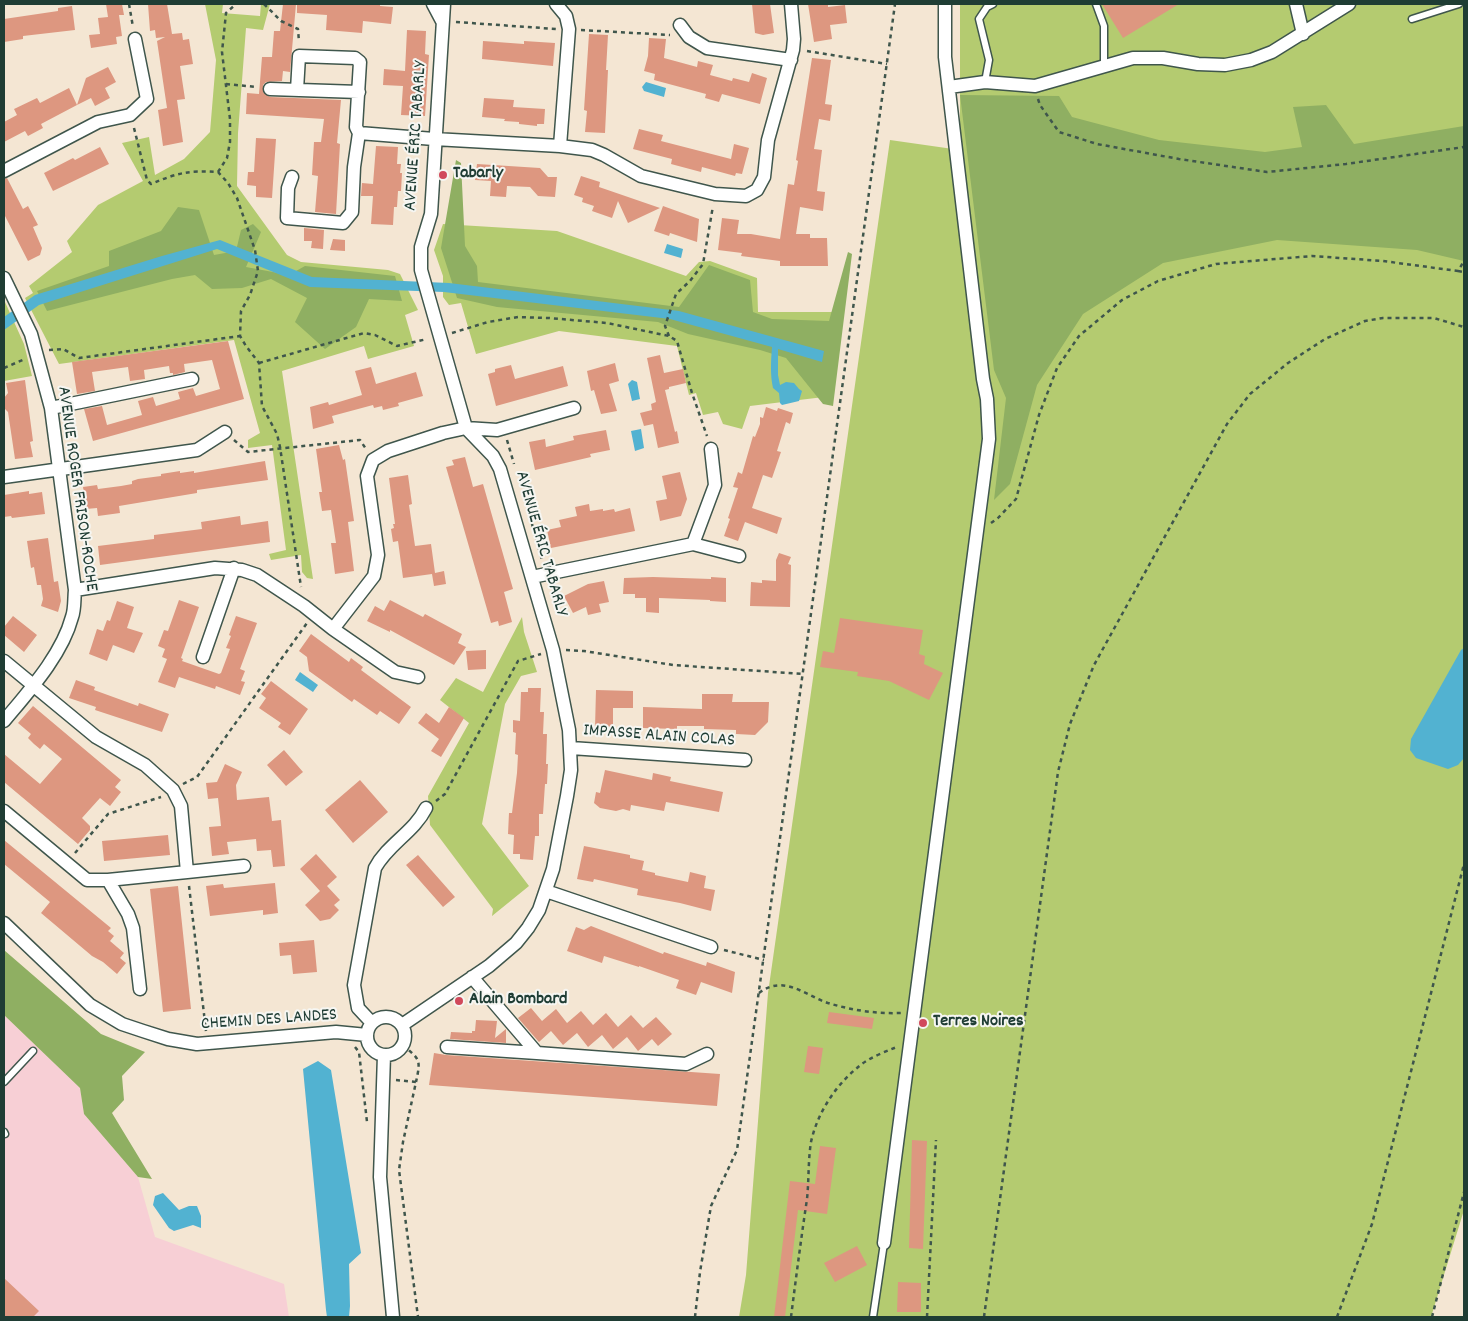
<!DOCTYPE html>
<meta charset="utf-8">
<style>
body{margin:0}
#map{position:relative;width:1468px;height:1321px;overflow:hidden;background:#f4e6d3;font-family:Dekko,sans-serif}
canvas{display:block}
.frame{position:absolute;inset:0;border:5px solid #1f3d34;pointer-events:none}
</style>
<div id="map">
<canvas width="1468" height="1321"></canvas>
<div class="frame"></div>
</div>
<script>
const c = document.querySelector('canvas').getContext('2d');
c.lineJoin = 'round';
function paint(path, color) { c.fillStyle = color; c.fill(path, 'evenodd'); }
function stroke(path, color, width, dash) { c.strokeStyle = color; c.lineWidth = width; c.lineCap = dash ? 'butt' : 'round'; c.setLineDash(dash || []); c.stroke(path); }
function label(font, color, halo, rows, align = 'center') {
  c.font = font + ' Dekko,sans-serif'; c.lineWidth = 4; c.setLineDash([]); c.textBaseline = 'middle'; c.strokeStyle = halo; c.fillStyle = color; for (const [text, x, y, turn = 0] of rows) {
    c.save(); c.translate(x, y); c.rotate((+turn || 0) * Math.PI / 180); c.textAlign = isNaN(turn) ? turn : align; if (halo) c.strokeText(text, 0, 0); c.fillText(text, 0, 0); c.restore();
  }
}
paint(new Path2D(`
 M4,1015L80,1088L84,1114L138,1177L155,1237L284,1284L289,1317H4Z`), '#f7cfd5');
paint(new Path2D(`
 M205,4H223L222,13L260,16L261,4H270L263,30L246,28L238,133L237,186L287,255L301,262L388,270L400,274L418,310L405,315L414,346L368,359L364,346L282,371L313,579L307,578L302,572L301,555L271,560L269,554L286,550L272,445L248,448V440L260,433L234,340L59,364L25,298L33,293L29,286L72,252L67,241L98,205L143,181L122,143L149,137L155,175L184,159L210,132L216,60Z
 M960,4H1464V1210L1431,1317H739L746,1275L768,993L890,140L960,150Z
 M443,224L557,231L686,276L699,262L710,261L757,278L758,312H834L832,396L750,406L742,429L723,424L718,412L703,415L696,393L689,395L677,346L559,331L476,354L461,303L449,305L443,297V276L434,250Z
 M5,302L24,344L32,376L4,381Z
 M522,617L524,632L537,672L521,676L505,704L482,824L529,886L492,916L493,909L430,825L428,796L469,723L440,700L456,678L483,692Z`), '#b4cb70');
paint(new Path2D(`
 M960,95L1059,96L1072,117L1159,140L1265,152L1302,147L1293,107L1326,105L1354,144L1464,126V261L1417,250L1277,240L1163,263L1083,314L1037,385L1010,484L994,500L1006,398L994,370Z
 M456,160L461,163L465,246L477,266L478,282L679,307L709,265L750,280L753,312L772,319L829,321L848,252L852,254L833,406L823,404L786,358L760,350L688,334L658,322L497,307L457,298L441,248Z
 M178,207L199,210L214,255L236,251L241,230L253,224L261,232L246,267L289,275L305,266L395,276L402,301L369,299L356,327L325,349L295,322L307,298L271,279L242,288L212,289L195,275L172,279L47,311L37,291L109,266V251L161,231Z
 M4,950L101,1034L145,1052L122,1076L124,1100L112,1113L152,1179L138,1177L84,1114L80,1088L4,1015Z`), '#8faf62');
paint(new Path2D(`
 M646,82L666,88L664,97L644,91L642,87Z
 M220,240L312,277L449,283L679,311L824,351L822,362L778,349V375L780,385L786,382L794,383L799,389L802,391L799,401L782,405L780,403L779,393L773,388C770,374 771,361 772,347L670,319L444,292L310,287L217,249L39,305L4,330V317L35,295L162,256Z
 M667,244L683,249L681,258L664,253Z
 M632,380L637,382L640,399L632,401L628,384Z
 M641,429L644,448L635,451L631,431Z
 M1464,648V758L1458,765L1448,769L1416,758L1410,750L1411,739L1461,650Z
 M300,672L318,685L313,692L295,680Z
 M318,1061L331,1070L361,1253L349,1264L350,1306L349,1317H327L326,1310L303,1069Z
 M163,1193L179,1210L189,1206H197L201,1216V1228L193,1225L174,1231L169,1228L153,1205L155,1196Z`), '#52b2d1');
paint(new Path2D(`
 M106,4H122L124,15H119L122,36L116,37L117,44L91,48L89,35L100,34L98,18L108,17Z
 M148,4H167L172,34L182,33L183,40L189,39L193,64L180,66L185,99L177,100L183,142L163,146L158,110L167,108L157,41L165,37L156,38L155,30L150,31Z
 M283,4H296L290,72L283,71L282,81L266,82L263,85V92L270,97L341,100L337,143L340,144L336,214L315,212L318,176L312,175L314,142H321L324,119L246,114L247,93L259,94L262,57H272L274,31H280Z
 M297,4H380V6L393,7L391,24L363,21L362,33L326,30L327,15L297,13Z
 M752,4H770L774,33L763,35L755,33Z
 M808,4H828V7L845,5L847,23L830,25L832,39L814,42Z
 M1102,4H1179L1123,38Z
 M72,6L75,30L23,36V39L4,42V19L58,11V8Z
 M407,30L426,31L425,54L429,55L425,116L401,115L403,86L383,85L384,69L405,71Z
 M589,34L608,35L606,70H608L605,133L585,132L587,111L584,110Z
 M649,38L666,39L664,58L697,67L698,61L713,65L710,75L732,81L733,78L749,82L752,73L767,78L760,104L722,94L719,102L705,98L706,94L654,80L655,74L644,71L648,56Z
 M483,41L524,44V41L555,43L553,66L482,59Z
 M812,58L831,60L825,104L832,105L830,121L819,119L814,149L822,150L817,191L825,192L823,211L800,207L796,234H810V238H827L828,266H780V261L741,256L742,253L718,250L722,218L739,220L737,234H751L780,239L788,184L794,185L798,161L796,160Z
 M108,67L116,82L105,88L110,98L95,106L91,98L77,105L86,78Z
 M69,88L77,105L41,124L43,128L28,136L25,131L4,142V122L17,115L14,109L37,98L40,103Z
 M484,98L514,100L513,107L545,109L544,124H537V126L519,124V122L504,121L505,119L482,117Z
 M639,129L663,135L661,141L731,159L734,144L749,148L742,174L736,173L735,176L702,167L701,172L671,164L672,159L633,149Z
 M256,138L276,139L272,198L256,197V186L247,185L248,172H254Z
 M376,146L398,147L397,164H401L400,173H402L401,191H398L397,207H394L393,225L371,224L373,196H361L362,183L373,184Z
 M100,147L109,164L53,191L44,173L73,158L75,160Z
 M477,164L540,168L548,177H557L555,197L538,196L530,187L507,186L506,197L490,196L491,181L475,180Z
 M581,176L600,182L599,187L660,208L628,223L618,201L612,218L592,211L594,206L582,202L583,198L574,195Z
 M7,178L23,209L28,206L38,225L33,227L42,248L40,255L28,261L4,214V179Z
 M663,206L699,219L697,242L670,233L669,236L654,231Z
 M304,228L324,230L323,249L311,248L312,241H304Z
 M333,239L345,240V251L330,250Z
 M228,341L244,399L93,441L84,409L102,406L107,425L142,415L138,401L153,397L156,406L180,399L178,392L193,388L196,396L220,389L212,360L184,364L185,372L173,375V373H170L169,366L144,370L145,379L130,381L128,367L92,372L95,391L77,394L72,362Z
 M660,355L664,373L683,369L686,383L669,387V389L665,390L675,432L677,431L679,443L658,448L653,424L644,426L640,413L652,410L651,404L656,402L647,358Z
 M615,363L619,381L609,384L617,411L601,414L594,390L591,391L587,371Z
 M511,365L515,379L563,366L568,386L496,406L488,374L495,372V369Z
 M371,367L376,384L416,372L423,396L398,403L399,406L383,410L382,406L374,408L373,405L332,416L334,423L313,429L310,407L328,402L329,405L362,395L355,371Z
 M25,380L33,441L30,442L33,457L15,459L8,412L5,409L4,398L8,393L6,383Z
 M766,407L777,411L778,408L793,413L790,424L786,422L777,451L781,452L772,478L763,475L752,508L782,518L777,534L745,522L738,541L724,536L730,519L728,518L738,488L733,487L738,472L742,474L753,436L755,437L760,424V417L763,418Z
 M606,430L610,450L590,454L591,457L535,470L529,442L545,439L546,447L574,440L573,436Z
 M339,445L343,460L345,459L354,521L348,522L354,571L335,574L331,543H336L331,510L322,511L319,492H322L316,449Z
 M465,457L473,487L483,484L513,589L504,592L512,622L499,626L498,621L491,623L446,467L454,465L452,460Z
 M265,461L268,480L197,490V493L119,506L120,513L98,516L97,508L86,509L83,487L97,485L98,489L121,486L132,484V481L138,479L161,476V474L180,471V473L194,471V473Z
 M680,472L687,499L681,516L660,521L656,501L667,499L662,476Z
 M408,475L412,504L409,505L415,546L431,544L435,573L444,571L446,584L434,586L432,574L403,578L398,541L393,542L391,529L394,528L393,524H395L389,478Z
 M29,491V494L42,492L45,514L12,518L11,516L4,517V495Z
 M589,504L590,511L603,509V511L614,509L615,512L630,508L635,531L551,548L547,530L561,527L559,520L577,516L575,507Z
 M240,516L241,525L268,521L270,542L100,565L98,546L154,539V535L202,529L201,522Z
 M48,538L54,582L58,581L61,601L58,612L41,606L43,599L41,585H37L34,567L31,568L27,541Z
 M779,553L791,557L788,564L791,565L790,607L750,606L751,582L762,583V580L776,581V560Z
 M653,577L711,579V577L726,578V602L710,601V600L659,598V613L646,612V598H635V594H623L624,578Z
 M604,581L609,602L599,604L601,612L588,615L586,607L573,613L564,596L588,584Z
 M179,600L199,607L181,658L183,659L182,661L219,674L221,673L230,649L226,648L231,636L229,635L236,616L257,623L240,669L245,671L241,681L245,682L240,695L216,686L215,689L179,677L175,688L158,682L167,659L162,657L165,649L158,646L164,630L168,631Z
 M390,600L423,617L425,614L462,634L458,643L466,647L454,665L390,630V632L367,621L375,606L384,611Z
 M117,601L134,607L127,628L143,633L134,653L113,645L107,661L89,654L97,629L103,631L107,620L110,621Z
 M13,616L37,635L24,652L4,635V627Z
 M840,618L923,630L919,654L925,656L924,664L943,673L929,700L889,681L857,676L858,672L820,667L823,651L834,653Z
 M311,634L349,662L351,658L363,667L361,670L411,707L399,724L380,711L377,715L354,699L352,702L309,671L307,657L299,651Z
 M486,650V669L468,670L466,651Z
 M76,680L95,687L94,690L138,706L139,703L169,714L162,732L95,710L96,707L69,698Z
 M271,681L308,709L290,735L278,727L281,723L259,708L266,698L261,694Z
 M528,688H541L540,712H544L543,734H547L546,764H548L547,784H545L543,814H539V836H535L533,860L520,859V854H513L514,835L508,834L509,813H512L517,773L518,755L515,754L516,733L513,732V720L520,721L521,692H528Z
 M596,690L633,691V708H613V728H595Z
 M702,694H733L732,702H769L768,722L755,735L736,734V730L704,729V726H677V729L643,728V707L702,709Z
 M33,706L121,780L115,787L121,792L110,806L100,798L82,818L90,826V830L78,844L4,782V754L40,784L62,759L44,744L40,749L34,744L28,738L31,734L18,723Z
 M449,707L464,718L441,757L431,751L439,739L418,723L426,713L439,723Z
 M284,750L303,772L286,786L267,765Z
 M225,764L242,772L236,785L237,800L269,797L272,821L281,820L285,866L273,867L271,850L257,851L256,839L227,842L229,854L212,856L209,827L221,826L218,798L208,799L206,783L217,782Z
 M605,770L652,780L653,773L671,777L670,781L723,792L719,812L666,802L664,811L631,805L630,811L623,809L616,811L600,808L594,803L596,792L600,793Z
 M360,780L388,812L353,843L325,810Z
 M168,835L170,855L104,861L102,841Z
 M4,840L111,928L108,931L114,936L110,941L124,953L120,958L126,963L117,974L103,962L92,956L41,913L50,902L4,864Z
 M584,846L630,855V858L644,861L642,870L655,873V875L688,882L690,872L706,876L704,888L715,890L711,911L680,903L637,895L638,889L594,879L593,882L577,879Z
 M316,854L337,877L327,886L340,900L334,905L339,910L330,919L320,921L305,905L320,891L300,869Z
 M418,855L455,897L443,907L406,865Z
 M275,883L278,913L263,915V910L210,916L206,886L223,884L224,888Z
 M178,886L191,1009L163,1012L150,889Z
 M591,926L663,954L664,952L706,966L707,962L735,972L732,993L701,982L696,995L676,988L679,980L639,966V967L604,956L602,963L567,951L576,927L584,930Z
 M314,940L317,972L293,974L291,955L280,956L279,943Z
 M531,1008L542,1021L556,1009L567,1023L581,1011L593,1025L606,1013L618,1027L631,1015L643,1028L656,1017L672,1034L658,1046L652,1039L638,1051L627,1037L613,1049L602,1035L588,1047L577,1033L563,1045L551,1031L539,1042L518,1018Z
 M829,1012L874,1018L872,1029L827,1023Z
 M476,1020L497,1021L495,1038L506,1029V1043L450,1039L451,1032L472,1033V1031H475Z
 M808,1046L823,1048L819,1074L804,1072Z
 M434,1053L446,1055L720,1074L717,1106L429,1085Z
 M912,1140L927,1141L923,1249L909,1248Z
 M820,1146L836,1148L827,1214L798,1210L785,1317H774L790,1181L815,1184Z
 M857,1246L867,1265L835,1282L824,1263Z
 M4,1278L39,1311L33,1317H4Z
 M898,1282L921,1283V1312H897Z`), '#dd9780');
const lane = new Path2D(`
 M1096,4L1104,26V65
 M1412,19L1459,4
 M985,82L989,60L979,19L987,7L993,4
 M4,1082L33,1051
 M4,1132L5,1134
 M873,1317L884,1243`);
const street = new Path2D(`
 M433,4L442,21
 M556,4L566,16L569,29L560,146
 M1296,4L1303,34
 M680,25L689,37L707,48L791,60
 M949,87L985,82L1035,86L1133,58H1163L1198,64L1225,65L1251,60L1272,52L1349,4
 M270,89L359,92
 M297,90L299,56L355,58L360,62L356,127L359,133L434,139L560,146L592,150L604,155L641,176L715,194L746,196L757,190L764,177L768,140L793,50L794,39L791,4
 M4,171L98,122L130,115L147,99L135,39
 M292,177L288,188L287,218L343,223L352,212L354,167L359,133
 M4,278L31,334L51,408L75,590C74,599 75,609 72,617C62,655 29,691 4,721
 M51,408L192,379
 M4,477L197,450L225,432
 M693,544L715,485L711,449
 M532,577L693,544L739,556
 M75,590L215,568L242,570L257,575L304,606L333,629L374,576L378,555L367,476L373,460L388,451L443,433L466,428L497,430L574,408
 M333,629L395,672L418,677
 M203,657L234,568
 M4,661L96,737L145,765L173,790L181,806L187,872L108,880H87L4,811
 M571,748L745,760
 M187,872L244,866
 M108,880L128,914L133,928L140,989
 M546,891L711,947
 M4,923L90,1005L122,1024L143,1031L168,1039L197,1044L336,1032L367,1035
 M472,977L537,1053L686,1064L707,1054
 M367 1036a19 19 0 1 1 38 0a19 19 0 1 1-38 0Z
 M372,1023L358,1008L354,985L375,868C388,844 414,832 426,808
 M402,1025L489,966L516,943L528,928L539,910L553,869L567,796L571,770L569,730L553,650L500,469L493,456L466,428L421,270V247L431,214L444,4
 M447,1047L537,1053
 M384,1055L380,1177L393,1317
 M884,1243L989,439L987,399L983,379L945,57V4`);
stroke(lane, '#3f564c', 9);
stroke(street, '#3f564c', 15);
stroke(new Path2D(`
 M129,4L133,27
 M264,4L281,21L298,29L299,42
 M456,22L556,29
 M581,30L670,35
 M807,51L887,64
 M226,84L257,87
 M1038,99L1040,105L1059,132L1097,144L1179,159L1267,172L1346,164L1464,147
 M134,128L147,180L151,184C177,173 189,170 218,172L228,183L237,198L255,250L258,271L250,295L241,311L240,336L246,346L259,363L262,406L277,434L280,447L301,587
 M218,172L227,158L230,142V119L222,52L226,13L236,4
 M1458,271L1464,272
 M452,333L488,322L518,317L549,318L607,323L669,336L677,341L692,393L707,436
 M669,336L665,326L676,294L690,281L703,264L713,206
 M49,350L63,349L79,358L240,336
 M259,363L364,333L375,335L397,346L427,339
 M4,368L25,359
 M234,440L248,452L360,440L366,449
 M507,440L514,464
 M991,523L998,518L1016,499L1039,415L1057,368L1079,336L1122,300L1158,281L1216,264L1312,256L1383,261L1458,271L1464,261
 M532,524L542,560L544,561
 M566,650L584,651L673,665L803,674
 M183,784L197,777L307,623
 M436,801L445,794L518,661L541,654
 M75,853L108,814L161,797
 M189,886L206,1031
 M724,950L764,960
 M759,993C784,974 804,995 828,1003C851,1010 876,1014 901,1013
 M403,1045C420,1060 421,1059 416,1082
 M355,1047L359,1052L367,1122
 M396,1080L416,1082L403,1142L399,1170L418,1317
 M695,1317L700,1272L711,1206L737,1150L895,4
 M791,1317C796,1278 801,1239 807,1199C809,1180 808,1161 811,1142C817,1114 835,1086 857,1068C868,1058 884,1052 897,1047
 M927,1317L936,1140
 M984,1317L1058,772L1070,724L1094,665L1227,424L1250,394L1288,363L1325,339L1365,321L1383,318H1434L1464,327
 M1337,1317L1372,1224L1464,864
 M1432,1317L1464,1192`), '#3f564c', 2.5, [4, 4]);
stroke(lane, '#fff', 6);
stroke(street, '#fff', 12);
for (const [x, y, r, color] of [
 [443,175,5,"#d1495b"],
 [459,1001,5,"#d1495b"],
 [923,1023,5,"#d1495b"]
]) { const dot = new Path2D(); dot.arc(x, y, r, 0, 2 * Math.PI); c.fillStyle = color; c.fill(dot); stroke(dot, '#f6f6f2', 2); }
label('18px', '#1f3d34', '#f6f6f2', [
 ["AVENUE ÉRIC TABARLY",417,136,-86],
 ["AVENUE ROGER FRISON-ROCHE",76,489,82],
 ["AVENUE ÉRIC TABARLY",540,544,74],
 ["IMPASSE ALAIN COLAS",659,737,4],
 ["CHEMIN DES LANDES",269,1021,-4]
]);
label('bold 18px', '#1f3d34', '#f6f6f2', [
 ["Tabarly",453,175],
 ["Alain Bombard",469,1001],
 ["Terres Noires",933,1023]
], 'left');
</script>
